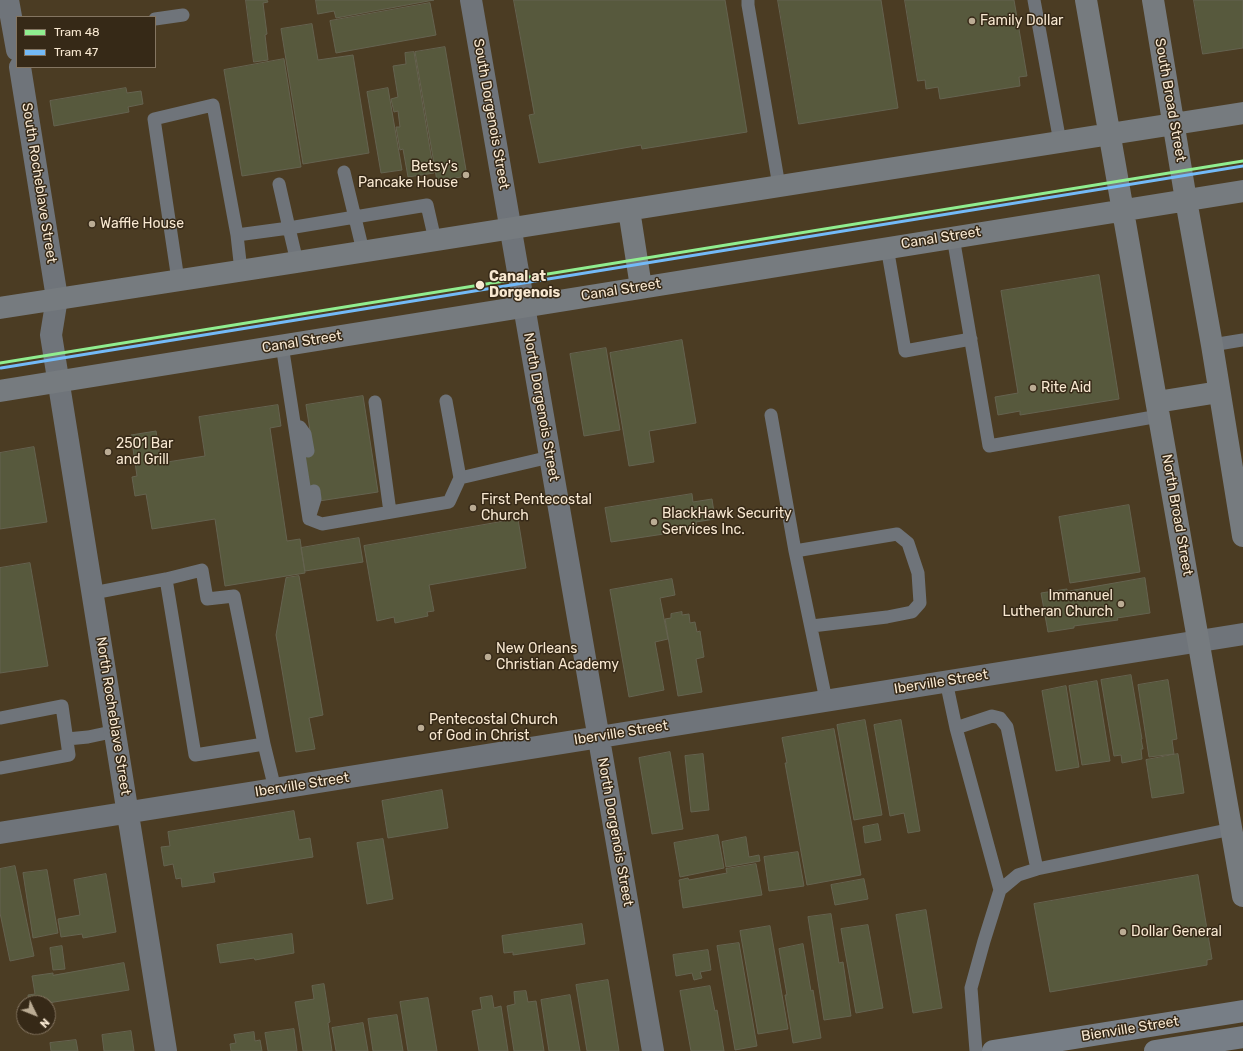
<!DOCTYPE html>
<style>
body{margin:0}
#map{position:relative;width:1243px;height:1051px;overflow:hidden;background:#4b3c23;font-family:Rubik,sans-serif}
canvas{display:block}
.legend{position:absolute;left:16px;top:16px;width:140px;height:52px;box-sizing:border-box;background:#362917;border:1px solid #847561;margin:0;padding:5px 7px;list-style:none;font-size:12px;color:#f8e8d1}
.legend li{display:flex;align-items:center;gap:8px;height:20px}
.legend b{width:20px;border:1px solid #847561}
.north{position:absolute;left:16px;top:995px;width:40px;height:40px;box-sizing:border-box;background:#362917;border:1px solid #847561;border-radius:50%;rotate:133deg;font-size:11px;font-weight:700;line-height:16px;text-align:center;color:#f8e8d1}
.north::after{content:'';display:block;margin:auto;width:14px;height:18px;background:#bbac94;clip-path:polygon(50% 0,100% 100%,50% 72%,0 100%)}
</style>
<div id="map">
<canvas width="1243" height="1051"></canvas>
<ul class="legend">
<li><b style="height:5px;background:#90ee90"></b>Tram 48</li>
<li><b style="height:5px;background:#73baf8"></b>Tram 47</li>
</ul>
<div class="north">N</div>
</div>
<script>
const c = document.querySelector('canvas').getContext('2d');
c.lineJoin = 'round';
function paint(path, color) { c.fillStyle = color; c.fill(path, 'evenodd'); }
function stroke(path, color, width, dash) { c.strokeStyle = color; c.lineWidth = width; c.lineCap = dash ? 'butt' : 'round'; c.setLineDash(dash || []); c.stroke(path); }
function label(font, color, halo, rows, align = 'center') {
  c.font = font + ' Rubik,sans-serif'; c.lineWidth = 3; c.setLineDash([]); c.textBaseline = 'middle'; c.strokeStyle = halo; c.fillStyle = color; for (const [text, x, y, turn = 0] of rows) {
    c.save(); c.translate(x, y); c.rotate((+turn || 0) * Math.PI / 180); c.textAlign = isNaN(turn) ? turn : align; if (halo) c.strokeText(text, 0, 0); c.fillText(text, 0, 0); c.restore();
  }
}
const building = new Path2D(`
 M246,0H267L268,2L263,3L267,34L265,35L268,60L254,62Z
 M316,0H434L336,18L334,11L318,14Z
 M514,0H725L747,132L642,149L641,145L539,163L529,115L534,114Z
 M778,0H881L898,108L799,124Z
 M905,0H1014L1027,76L1019,77L1020,86L940,99L938,87L926,89L925,80L918,81Z
 M1194,0H1243V48L1203,54Z
 M430,3L436,35L336,53L330,21Z
 M312,24L318,60L353,55L369,153L303,164L281,29Z
 M445,47L466,170L461,177L437,181L415,52Z
 M414,52L434,173L408,177L403,149L400,150L396,127H400L398,111L394,112L391,99L398,97L393,66L406,64L405,53Z
 M284,59L301,167L242,176L224,70Z
 M126,88L127,93L141,91L143,104L128,107L129,112L54,126L50,101Z
 M388,88L402,170L381,173L367,92Z
 M1099,275L1119,399L1020,415V411L998,415L995,397L1018,393L1001,291Z
 M682,340L696,423L649,431L654,462L629,466L610,353Z
 M606,348L620,430L584,436L570,354Z
 M363,396L378,492L319,501L309,491L303,452L313,450L306,405Z
 M278,405L281,426L270,428L287,541L300,539L305,573L225,586L215,519L152,529L146,494L135,496L132,477L137,476L131,435L156,431L161,463L205,456L199,417Z
 M34,447L47,522L0,529V453Z
 M692,494L693,502L712,499L715,519L696,522L697,529L611,542L605,508Z
 M1129,505L1140,572L1070,583L1059,517Z
 M518,519L526,568L429,585L434,611L427,612L428,616L395,623L394,617L377,621L364,546Z
 M359,538L363,562L305,571L301,548Z
 M30,563L48,666L0,673V568Z
 M299,576L323,715L309,718L315,749L296,752L276,635L286,578Z
 M1145,578L1150,613L1117,618L1118,620L1074,626V628L1048,632L1041,593L1067,589V591Z
 M672,579L675,595L660,598L668,639L655,642L664,690L629,697L610,590Z
 M682,612V615L689,614L690,623L695,622L697,632L700,631L704,657L696,659L702,692L678,696L665,619L671,618V614Z
 M1131,675L1142,739H1141L1143,749H1141L1142,759L1122,763L1121,755L1114,756L1101,680Z
 M1168,680L1177,739L1172,740L1174,754L1149,757L1138,685Z
 M1097,681L1110,761L1082,765L1069,686Z
 M1066,686L1079,767L1056,771L1042,691Z
 M865,720L882,815L854,820L837,725Z
 M901,720L920,831L908,833L904,813L890,816L874,725Z
 M834,729L861,875L807,885L785,763H787L782,738Z
 M670,752L683,829L652,834L639,758Z
 M703,754L709,810L691,812L685,756Z
 M1178,754L1184,793L1152,798L1146,760Z
 M442,790L448,828L388,838L382,801Z
 M294,811L299,840L310,838L313,857L213,873L215,882L182,887L181,878L176,879L173,864L164,866L161,847L170,846L168,832Z
 M878,824L881,840L865,843L863,827Z
 M718,835L724,868L680,877L674,843Z
 M746,837L749,857L759,855L760,861L726,867L722,842Z
 M383,839L393,899L367,904L357,843Z
 M798,852L804,886L769,891L764,857Z
 M756,864L762,895L683,908L679,880L688,878L689,880L727,873L726,869Z
 M15,866L34,956L10,961L0,913V869Z
 M47,870L58,933L33,938L23,873Z
 M106,874L116,932L83,938L82,934L61,937L58,919L80,915L74,880Z
 M1198,875L1212,959L1207,960V965L1050,992L1034,904Z
 M864,879L868,899L835,905L831,885Z
 M926,910L942,1008L913,1013L896,915Z
 M831,914L839,963L843,962L851,1016L824,1020L808,917Z
 M582,924L585,944L513,955V952L504,953L502,936Z
 M868,925L883,1008L856,1013L841,929Z
 M770,926L788,1029L758,1034L740,931Z
 M292,934L294,953L255,960L254,958L220,963L217,945Z
 M739,943L757,1046L735,1050L717,946Z
 M803,944L811,991L813,990L821,1038L793,1043L785,995H787L779,949Z
 M62,946L65,969L53,970L50,948Z
 M708,950L711,970L700,972L702,978L694,980L692,973L676,976L673,955Z
 M124,963L129,990L48,1003H29L28,995L35,994L32,976L53,973V975Z
 M608,980L619,1051H587L576,985Z
 M324,984L330,1022L328,1023L332,1051H303L295,1002L314,999L312,986Z
 M710,986L715,1011L717,1010L724,1051H691L680,991Z
 M526,991L528,1002L536,1001L544,1051H514L507,1006L515,1004L514,992Z
 M570,995L580,1051H549L541,1000Z
 M492,996L494,1008L501,1006L508,1051H479L472,1011L482,1009L480,998Z
 M428,998L437,1051H408L400,1002Z
 M397,1015L403,1051H373L368,1019Z
 M363,1023L368,1051H336L332,1028Z
 M294,1029L297,1051H268L265,1033Z
 M131,1031L134,1051H104L102,1035Z
 M254,1032L255,1041L260,1040L262,1051H231L230,1044L236,1043L234,1035Z
 M76,1040L78,1051H51L50,1043Z`);
paint(building, '#57593d');
stroke(building, '#656350', 1);
stroke(new Path2D(`
 M748,0V5L779,186
 M1034,0L1060,142
 M155,19L183,15
 M344,172L363,251
 M953,237L989,446L1159,416
 M887,247L905,351L971,339
 M297,262L289,228L427,205L435,240
 M241,271L237,235L289,228L279,184
 M178,280L154,119L213,105L237,235
 M282,345L309,519
 M1212,345L1243,340
 M446,401L460,478L550,457
 M375,402L390,512
 M771,415L795,551L826,700
 M300,427L305,434L308,451
 M310,515L315,499L314,491
 M309,519L322,524L449,502L460,478
 M795,551L897,534L908,543L918,573L920,603L912,612L887,617L812,626
 M166,579L202,570L207,599L234,596L264,744
 M93,593L166,579L195,755L264,744L275,789
 M946,681L956,728L1000,890
 M0,718L62,706L69,755L0,768
 M956,728L992,716L1000,718L1007,727L1037,869
 M67,739L88,737L116,731
 M976,1051L971,988L984,941L1000,890L1018,875L1037,869L1232,829`), '#6f747a', 13);
stroke(new Path2D(`
 M8,0L17,50
 M471,0L653,1051
 M20,67L57,298L51,335L166,1051
 M0,833L1243,634`), '#6f747a', 22);
stroke(new Path2D(`
 M993,1051L1243,1011
 M1155,1051L1243,1037`), '#777e86', 22);
stroke(new Path2D(`
 M1086,0L1243,896
 M1153,0L1186,200L1212,345L1243,536
 M629,210L641,287
 M0,308L297,262L1243,113
 M0,391L1243,191
 M1157,402L1219,392`), '#767b7f', 22);
stroke(new Path2D(`
 M0,363L1243,161`), '#90ee90', 3);
stroke(new Path2D(`
 M1,368L1243,166`), '#73baf8', 3);
for (const [x, y, r, color] of [
 [972,21,4,"#bbac94"],
 [466,175,4,"#bbac94"],
 [92,224,4,"#bbac94"],
 [480,285,5,"#f8e8d1"],
 [1033,388,4,"#bbac94"],
 [108,452,4,"#bbac94"],
 [473,508,4,"#bbac94"],
 [654,522,4,"#bbac94"],
 [1121,604,4,"#bbac94"],
 [488,657,4,"#bbac94"],
 [421,728,4,"#bbac94"],
 [1123,932,4,"#bbac94"]
]) { const dot = new Path2D(); dot.arc(x, y, r, 0, 2 * Math.PI); c.fillStyle = color; c.fill(dot); stroke(dot, '#362917', 1.5); }
label('14px', '#f8e8d1', '#362917', [
 ["Family Dollar",980,21],
 ["Betsy's",458,167,"right"],
 ["Pancake House",458,183,"right"],
 ["Waffle House",100,224],
 ["Rite Aid",1041,388],
 ["2501 Bar",116,444],
 ["and Grill",116,460],
 ["First Pentecostal",481,500],
 ["Church",481,516],
 ["BlackHawk Security",662,514],
 ["Services Inc.",662,530],
 ["Immanuel",1113,596,"right"],
 ["Lutheran Church",1113,612,"right"],
 ["New Orleans",496,649],
 ["Christian Academy",496,665],
 ["Pentecostal Church",429,720],
 ["of God in Christ",429,736],
 ["Dollar General",1131,932]
], 'left');
label('14px', '#f8e8d1', '#362917', [
 ["South Broad Street",1170,100,80],
 ["South Dorgenois Street",491,114,80],
 ["South Rocheblave Street",39,183,81],
 ["Canal Street",941,238,-9],
 ["Canal Street",621,290,-9],
 ["Canal Street",302,342,-9],
 ["North Dorgenois Street",541,407,80],
 ["North Broad Street",1177,515,80],
 ["Iberville Street",941,682,-9],
 ["North Rocheblave Street",113,716,81],
 ["Iberville Street",621,733,-9],
 ["Iberville Street",302,785,-9],
 ["North Dorgenois Street",615,832,80],
 ["Bienville Street",1130,1029,-9]
]);
label('bold 14px', '#f8e8d1', '#362917', [
 ["Canal at",489,277],
 ["Dorgenois",489,293]
], 'left');
</script>
